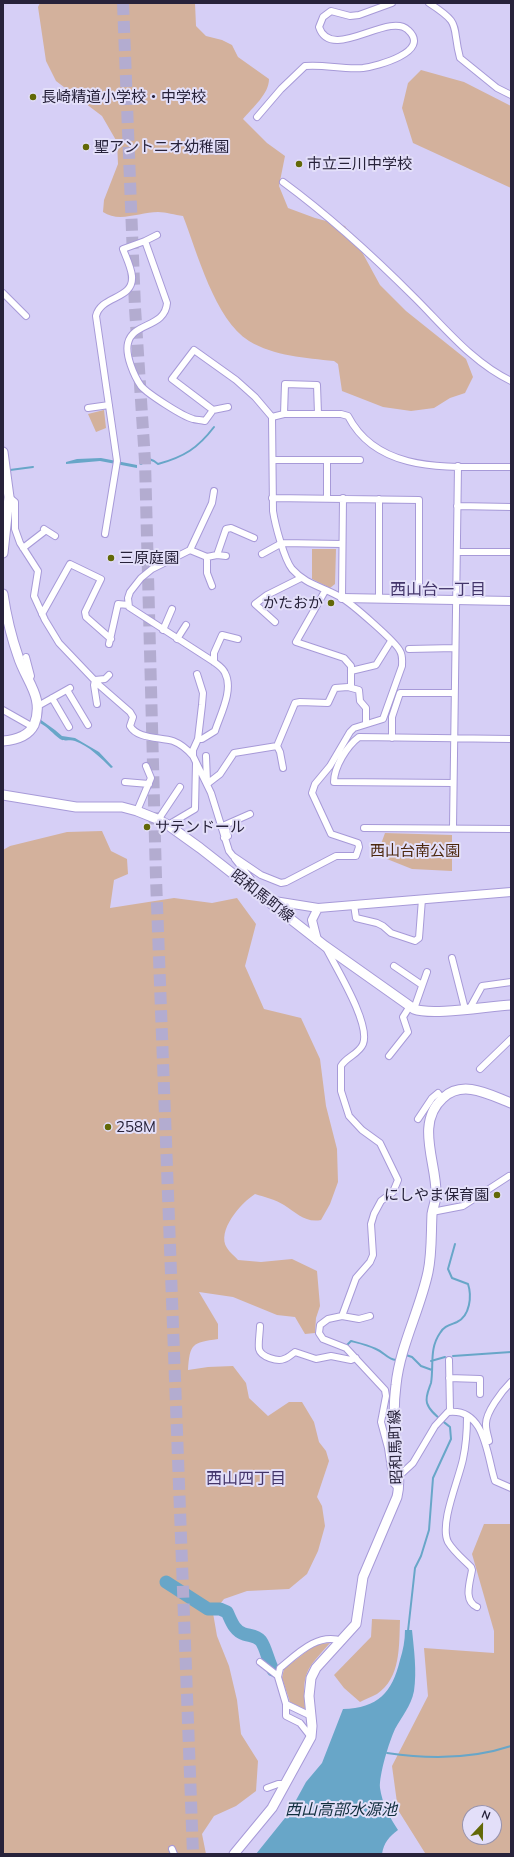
<!DOCTYPE html>
<meta charset="utf-8">
<style>
body{margin:0}
#map{position:relative;width:514px;height:1857px;overflow:hidden;background:#d6cff6;font-family:Mulish,sans-serif}
canvas{display:block}
.frame{position:absolute;inset:0;border:4px solid #27223a;pointer-events:none}
.north{position:absolute;left:462px;top:1805px;width:40px;height:40px;box-sizing:border-box;background:#e3dff9;border:1px solid #9893ad;border-radius:50%;rotate:22deg;font-size:11px;font-weight:700;line-height:16px;text-align:center;color:#27223a}
.north::after{content:'';display:block;margin:auto;width:14px;height:18px;background:#626807;clip-path:polygon(50% 0,100% 100%,50% 72%,0 100%)}
</style>
<div id="map">
<canvas width="514" height="1857"></canvas>
<div class="frame"></div>
<div class="north">N</div>
</div>
<script>
const c = document.querySelector('canvas').getContext('2d');
c.lineJoin = 'round';
function paint(path, color) { c.fillStyle = color; c.fill(path, 'evenodd'); }
function stroke(path, color, width, dash) { c.strokeStyle = color; c.lineWidth = width; c.lineCap = dash ? 'butt' : 'round'; c.setLineDash(dash || []); c.stroke(path); }
function label(font, color, halo, rows, align = 'center') {
  c.font = font + ' Mulish,"Noto Sans JP",sans-serif'; c.lineWidth = 4; c.setLineDash([]); c.textBaseline = 'middle'; c.strokeStyle = halo; c.fillStyle = color; for (const [text, x, y, turn = 0] of rows) {
    c.save(); c.translate(x, y); c.rotate((+turn || 0) * Math.PI / 180); c.textAlign = isNaN(turn) ? turn : align; if (halo) c.strokeText(text, 0, 0); c.fillText(text, 0, 0); c.restore();
  }
}
paint(new Path2D(`
 M40,3H195L196,26L206,36L222,40L232,45L238,57L269,79C269,94 253,107 243,119L267,143L285,156L279,186L288,208L315,218L345,226L362,252L380,285L406,311L466,359L473,377L465,393L450,398L434,408L411,411L383,407L342,391L338,364L334,361C306,358 274,356 249,341C215,320 197,252 183,216C175,215 166,212 158,212C140,212 119,223 103,212L104,200L118,164L117,142L102,116L56,81L46,61L38,7Z
 M421,70L464,82L511,106V188L413,143L402,108L408,83Z
 M104,410L106,428L96,432L88,414Z
 M312,549H336L335,584L330,588L312,579Z
 M102,831L111,851L127,859L128,874L114,880L110,908L174,898L212,903L237,898L256,924L245,966L264,1009L301,1018L320,1059L326,1106L337,1149L338,1182L330,1204L321,1220C305,1223 297,1213 284,1205C276,1200 265,1197 255,1194C241,1203 216,1231 227,1248C230,1253 235,1256 238,1260L261,1262L292,1259L317,1271L320,1306L316,1318L315,1333L305,1334L295,1317L277,1315L233,1297L199,1292L218,1324V1339C192,1343 190,1343 188,1370L208,1367L233,1366L246,1383L249,1398L268,1416L289,1402H302L314,1422L319,1442L326,1451L329,1461L317,1497L322,1506L325,1526L318,1551L307,1574L289,1589L247,1591L224,1599L213,1613L217,1636L229,1666L237,1700L241,1734L258,1761L256,1791L236,1806L214,1816L202,1834L206,1854H3V850L10,846L67,832Z
 M385,833L452,835V871L412,869L377,855Z
 M484,1524H511V1854H423L425,1853L398,1810L392,1766L428,1696L424,1648L494,1653V1631L472,1554ZM470,1813H494V1837H470Z
 M372,1619L400,1620C399,1646 401,1678 377,1694C372,1697 365,1699 360,1702L344,1688L334,1675L371,1637Z
 M330,1643C306,1670 302,1672 305,1709L290,1702L282,1678L284,1669L316,1644Z`), '#d3b19c');
paint(new Path2D(`
 M101,458L137,465V468L100,461L66,464V462L77,459Z
 M41,720L55,730L62,736L75,738L99,752L113,767L111,768C101,758 89,746 75,741C70,739 65,742 60,739C53,734 48,727 40,723Z
 M405,1630H412C414,1650 417,1671 414,1691C411,1706 402,1716 395,1729C389,1742 379,1775 380,1788C382,1803 390,1818 398,1830C389,1837 384,1842 382,1854H256L289,1813L306,1782L322,1763L343,1709C378,1708 392,1693 400,1660C403,1650 405,1641 405,1630Z`), '#68a6c8');
stroke(new Path2D(`
 M141,464L149,459L154,461L158,464C184,457 198,448 214,427
 M10,470L33,467
 M347,1345L351,1341C359,1343 368,1345 376,1349C384,1352 387,1359 396,1360
 M406,1355L412,1357L421,1366L432,1370
 M453,1356L511,1352
 M431,1361L445,1357
 M408,1631L415,1568L421,1556L429,1530L433,1478L451,1439L450,1427C443,1421 430,1413 427,1403C425,1397 429,1389 431,1383C434,1365 429,1349 440,1333C444,1326 450,1325 457,1322C470,1316 472,1296 468,1284L452,1278L448,1269L455,1244
 M387,1753C427,1759 472,1759 511,1746`), '#68a6c8', 2);
stroke(new Path2D(`
 M166,1582L208,1609H220L227,1612C231,1620 234,1631 244,1634C250,1636 256,1635 261,1641C266,1648 268,1661 273,1670`), '#68a6c8', 13);
stroke(new Path2D(`
 M123,3L135,308L145,461L156,878L193,1854`), '#b3acd0', 12, [12, 6]);
const minor = new Path2D(`
 M429,3C463,25 451,24 460,58L497,88L511,95
 M257,117L281,89L305,66C324,64 344,70 363,68C377,66 432,52 408,30C389,11 331,63 319,27L323,17L331,11L350,16L359,15L392,3
 M283,182C332,218 373,256 415,298C445,328 473,363 511,381
 M145,241L157,235
 M3,293L26,316
 M88,408L109,405
 M213,410L228,407
 M284,414L285,384L317,385L318,414
 M272,417L284,414H341L348,416C379,476 454,466 511,467
 M273,460H360
 M9,497L15,502V529L20,543L38,571L34,596L45,620L59,643L99,685L130,712L133,717L130,726C137,739 160,737 173,741C181,744 187,749 193,756
 M272,498L419,500V598
 M327,498V460
 M457,506L511,507
 M44,529L55,536
 M105,534L117,461L96,316C101,295 134,300 132,276C131,267 126,257 123,249L145,241L167,303C165,328 133,322 128,343C125,355 134,376 141,386C148,394 182,416 193,419C196,420 201,420 205,421L213,410L172,379L194,350L236,380L255,397L272,417L273,511C275,524 284,559 292,569C306,585 324,587 342,598C352,604 396,642 400,651C403,656 402,661 402,666L383,719L354,728L350,732L330,766L315,784L312,793L331,834L358,843L359,847L356,856H336L286,882L281,883L261,875L233,856L229,851L211,793L193,756V750L198,739L202,705L203,693L197,674
 M23,548L45,531
 M190,550L207,557L217,555L226,529L231,528L254,538
 M457,552H511
 M262,554L282,543L342,544
 M217,555L226,556
 M207,557V573L212,586
 M325,591L296,642L344,658L351,666V687
 M342,598L343,498
 M379,598V499
 M42,614L70,564L101,579L85,612L86,617L111,639
 M275,622L255,604L267,595L301,578
 M163,630L172,609
 M177,639L186,625
 M109,644L118,604L128,605
 M409,649L455,648
 M26,657L31,676L29,681
 M214,662V653L222,635L238,639
 M351,671L376,665L391,641
 M67,690L88,725
 M52,698L69,727
 M97,704L94,685L95,680L105,679L109,675
 M38,706L70,688
 M3,710L33,727
 M392,738V717L400,693H454
 M198,739H202L215,731C220,715 234,690 225,673C223,668 218,665 214,662L129,607L128,598L130,592L141,578L152,569L190,550L212,503L214,491
 M277,746L280,752L283,768
 M206,756L207,782
 M125,782L149,784
 M453,783L334,782C334,767 347,746 359,737L511,739
 M207,784L220,774L234,753L277,746L295,703L300,702L328,703L335,688L348,687L359,690L360,701L366,708V724
 M137,811L151,778L146,766
 M158,820L180,787
 M168,825L195,809L196,763
 M364,828L511,829
 M453,828L458,466
 M224,838L228,836L225,825L250,814
 M235,859L251,879V887
 M354,905L356,918L377,923L383,926L391,933L415,941L419,938L422,899
 M326,948C336,968 371,1024 363,1044C359,1054 346,1057 341,1066V1091L349,1116L362,1130L380,1143L398,1180L393,1192L381,1201L374,1214L371,1224L373,1255L370,1262L356,1278L342,1316L328,1319L320,1325L319,1333L323,1339L346,1348L385,1390L386,1396L381,1422L388,1448L393,1483L399,1489
 M452,958L465,1009
 M394,966L422,985
 M470,1008L482,986L511,982
 M414,1009L427,972
 M389,1056L408,1032L403,1017L410,1006
 M480,1069L511,1039
 M418,1119L432,1098L438,1093L442,1098
 M432,1212L463,1206L509,1176
 M342,1316L359,1319L370,1316
 M260,1326C260,1333 258,1342 259,1349C261,1357 278,1362 284,1359C288,1358 292,1354 295,1352L316,1359L331,1356L351,1360L356,1358
 M449,1360L450,1411
 M449,1378L480,1379V1394
 M467,1417C467,1431 466,1445 463,1459C459,1479 439,1524 448,1542C454,1552 463,1559 471,1567L472,1570C470,1582 463,1601 477,1607
 M489,1441C488,1436 486,1431 486,1425C485,1413 502,1391 511,1382
 M399,1476L413,1463L435,1426L448,1412C486,1407 487,1458 495,1481L511,1488
 M260,1662L278,1676
 M286,1704V1716L300,1723L311,1737
 M311,1716L286,1704L278,1677L280,1668C297,1654 318,1632 342,1641
 M267,1788L278,1784H285
 M172,1849L174,1854`);
const tertiary = new Path2D(`
 M342,598L511,601
 M268,900L318,908
 M317,940L312,920L318,908L511,892`);
const secondary = new Path2D(`
 M3,452L9,497L3,553
 M3,594C6,614 11,636 18,656C26,682 45,697 34,725C28,737 15,740 3,741
 M3,795L76,807H122L137,811L157,819L168,825L200,848L325,946L414,1009C432,1016 489,1006 511,1005
 M234,1854L272,1808L311,1737L312,1726L309,1696L311,1678L316,1668L356,1624L363,1577L397,1497C401,1481 397,1465 396,1449C394,1428 393,1407 396,1385C400,1346 420,1310 428,1272C432,1253 431,1234 432,1214C433,1208 435,1203 436,1197C438,1165 414,1124 443,1098C463,1079 490,1095 511,1103`);
stroke(minor, '#a79ad8', 8);
stroke(tertiary, '#a79ad8', 10);
stroke(secondary, '#a79ad8', 11);
stroke(minor, '#fff', 6);
stroke(tertiary, '#fff', 8);
stroke(secondary, '#fff', 9);
for (const [x, y, r, color] of [
 [33,97,4,"#626807"],
 [86,147,4,"#626807"],
 [299,164,4,"#626807"],
 [111,558,4,"#626807"],
 [331,603,4,"#626807"],
 [147,827,4,"#626807"],
 [108,1127,4,"#626807"],
 [497,1195,4,"#626807"]
]) { const dot = new Path2D(); dot.arc(x, y, r, 0, 2 * Math.PI); c.fillStyle = color; c.fill(dot); stroke(dot, '#e3dff9', 1.5); }
label('15px', '#27223a', '#e3dff9', [
 ["長崎精道小学校・中学校",41,97],
 ["聖アントニオ幼稚園",94,147],
 ["市立三川中学校",307,164],
 ["三原庭園",119,558],
 ["かたおか",323,603,"right"],
 ["サテンドール",155,827],
 ["258M",116,1127],
 ["にしやま保育園",489,1195,"right"]
], 'left');
label('15px', '#4d280e', '#e3dff9', [
 ["西山台南公園",415,851]
]);
label('15px', '#27223a', '#e3dff9', [
 ["昭和馬町線",262,896,38],
 ["昭和馬町線",396,1447,-92]
]);
label('16px', '#43356a', '#e3dff9', [
 ["西山台一丁目",438,590],
 ["西山四丁目",246,1479]
]);
label('italic 16px', '#102e3d', '#e3dff9', [
 ["西山高部水源池",341,1810]
]);
</script>
